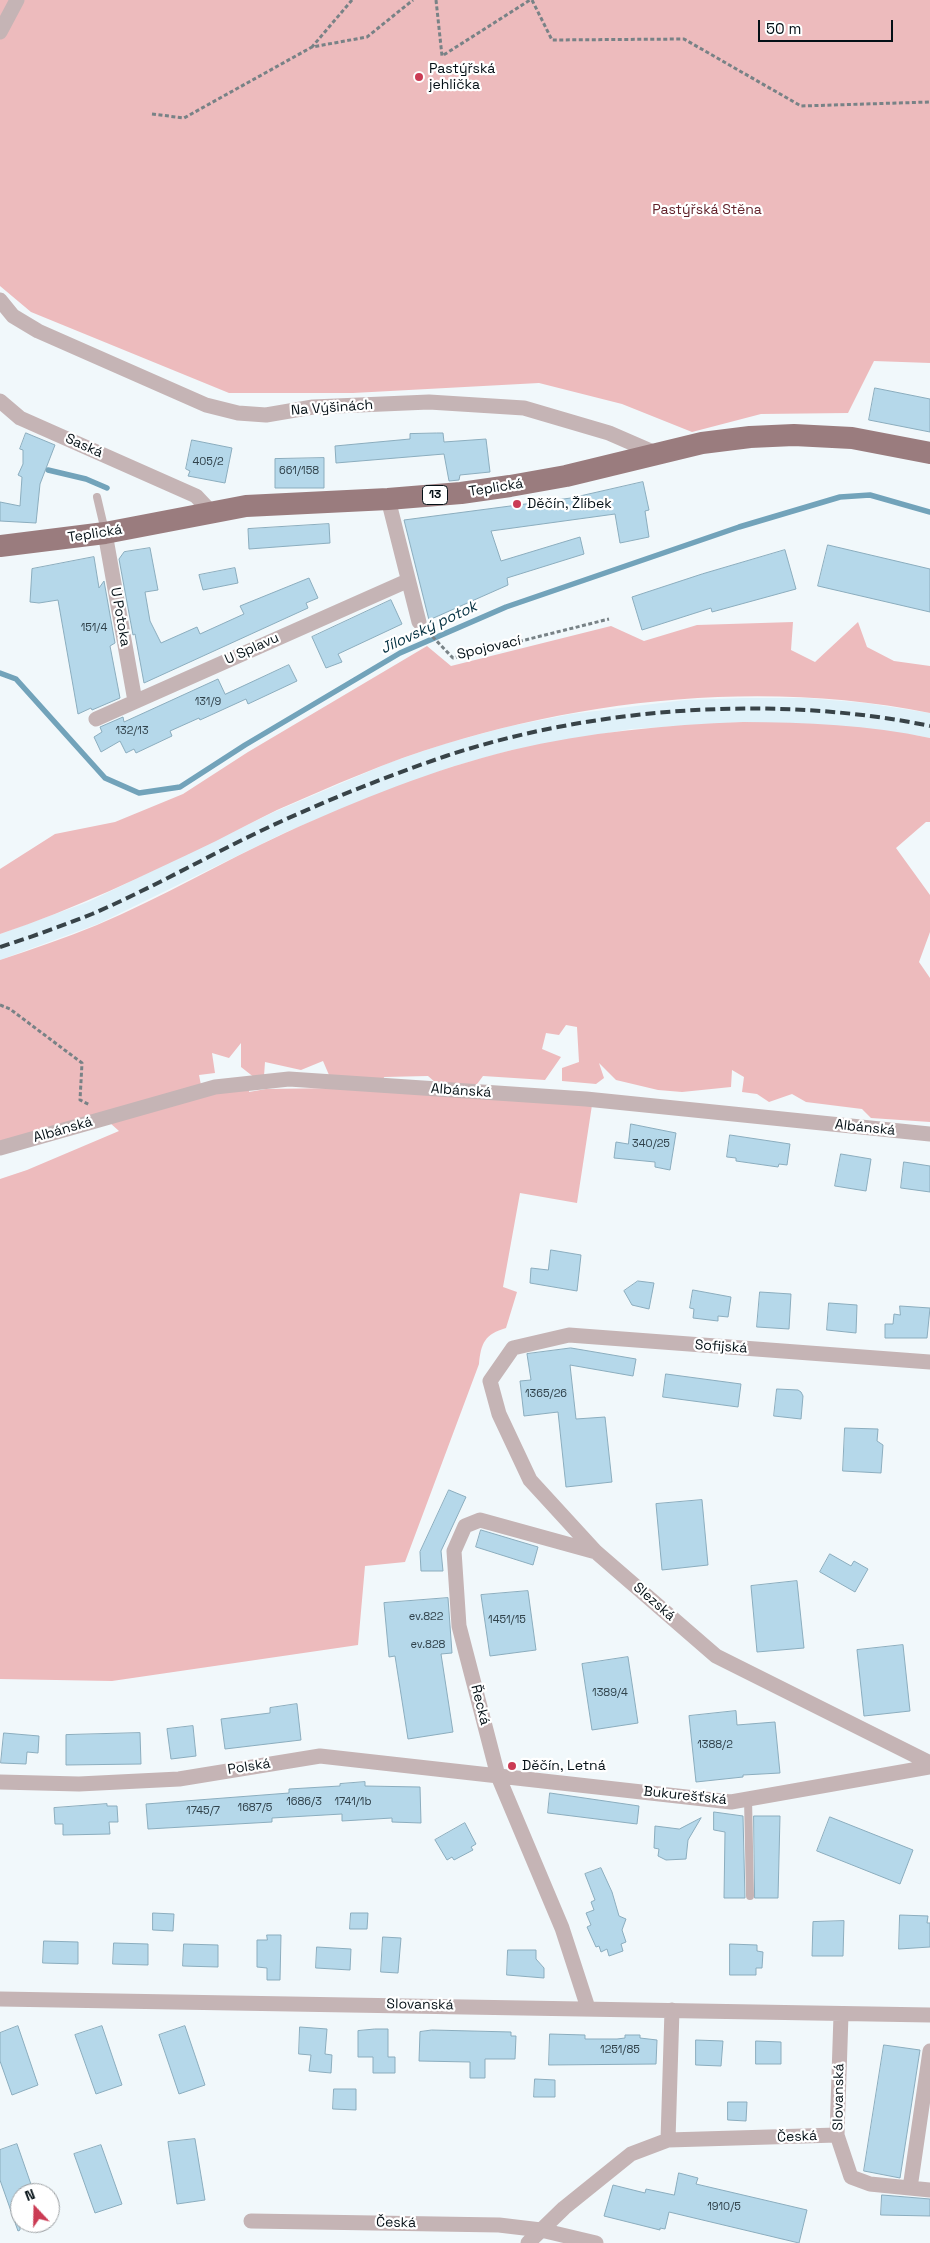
<!DOCTYPE html>
<meta charset="utf-8">
<style>
body{margin:0}
#map{position:relative;width:930px;height:2243px;overflow:hidden;background:#f1f8fb;font-family:"Space Grotesk",sans-serif}
canvas{display:block}
.north{position:absolute;left:10px;top:2183px;width:50px;height:50px;box-sizing:border-box;background:#fff;border:1px solid #9b9fa2;border-radius:50%;rotate:339deg;font-size:14px;font-weight:700;line-height:20px;text-align:center;color:#041016}
.north::after{content:'';display:block;margin:auto;width:18px;height:22px;background:#cb3b54;clip-path:polygon(50% 0,100% 100%,50% 72%,0 100%)}
.scale{position:absolute;left:758px;top:20px;width:135px;height:22px;box-sizing:border-box;border:2px solid #041016;border-top:0;padding-left:6px;font-size:15px;line-height:18px;white-space:nowrap;color:#041016;-webkit-text-stroke:4px #fff;paint-order:stroke}
</style>
<div id="map">
<canvas width="930" height="2243"></canvas>
<div class="north">N</div>
<div class="scale">50 m</div>
</div>
<script>
const c = document.querySelector('canvas').getContext('2d');
c.lineJoin = 'round';
function paint(path, color) { c.fillStyle = color; c.fill(path, 'evenodd'); }
function stroke(path, color, width, dash) { c.strokeStyle = color; c.lineWidth = width; c.lineCap = dash ? 'butt' : 'round'; c.setLineDash(dash || []); c.stroke(path); }
function label(font, color, halo, rows, align = 'center') {
  c.font = font + ' "Space Grotesk",sans-serif'; c.lineWidth = 4.5; c.setLineDash([]); c.textBaseline = 'middle'; c.strokeStyle = halo; c.fillStyle = color; for (const [text, x, y, turn = 0] of rows) {
    c.save(); c.translate(x, y); c.rotate((+turn || 0) * Math.PI / 180); c.textAlign = isNaN(turn) ? turn : align; if (halo) c.strokeText(text, 0, 0); c.fillText(text, 0, 0); c.restore();
  }
}
paint(new Path2D(`
 M743,698H807L866,703L930,713V738L914,735L743,722L631,729L512,750L451,767L339,810L284,833L98,924L0,960V934L88,902L274,812L391,762L444,744L506,727L571,714L685,700Z`), '#dff1f9');
paint(new Path2D(`
 M0,0H930V363L874,361L848,413L761,414L692,432L622,404L539,383L353,393H229L31,312L0,286Z
 M793,622L791,650L815,662L858,622L867,647L894,661L930,666V713C772,681 599,697 445,744C388,761 332,786 277,810C256,820 236,831 216,841C145,875 75,909 0,934V869L55,834L115,822L183,794L248,752L427,646L451,666L611,626L644,641L697,625Z
 M743,722C806,722 869,725 930,738V822H926L896,848L930,895V932L919,962L930,978V1122L871,1118L862,1109L806,1102L792,1094L769,1102L757,1094L742,1092L744,1077L732,1070L731,1087L682,1092L658,1090L616,1080L599,1063L604,1078L596,1084L562,1081V1068L579,1062L577,1027L566,1025L559,1035L546,1033L542,1049L561,1057L545,1080L483,1076L472,1091L443,1089L428,1076L384,1077L382,1088L592,1105L577,1203L520,1193L503,1287L517,1292L506,1328C485,1334 481,1343 479,1364L405,1562L365,1566L358,1645L112,1681L0,1679V1179L27,1170L119,1131L100,1114L0,1144V960C33,949 65,938 97,925C161,898 222,862 285,833C358,800 434,769 512,750C588,732 665,725 743,722ZM241,1043V1067L255,1078L264,1076L265,1062L301,1070L323,1061L332,1082L340,1088L266,1089L249,1092V1083L201,1085L199,1075L215,1073L212,1053L229,1058Z`), '#edbbbd');
stroke(new Path2D(`
 M48,470L86,479L107,488
 M0,673L16,679L105,778L139,793L180,787L245,745L400,653L506,607L739,527L840,497L870,495L930,512`), '#72a3ba', 5.5);
const building = new Path2D(`
 M875,388L930,399V432L869,420Z
 M26,433L55,445L40,484L36,523L0,521V502L20,506L22,477L18,475L23,464V450L20,449Z
 M437,433H443L444,442L486,439L490,472L460,475L459,480L449,481L444,454L336,463L335,446L410,439V434Z
 M192,440L232,448L225,483L188,476L190,471L186,469Z
 M324,458V488H275V459Z
 M643,482L649,510L645,511L649,537L620,543L615,514L491,531L501,561L580,537L584,554L507,578L508,585L429,620L404,520L571,498Z
 M329,524L330,543L249,549L248,529Z
 M828,545L930,569V612L818,586Z
 M150,548L158,590L145,592L150,621L161,643L197,627L200,634L244,614L240,606L309,578L318,598L306,603L308,608L144,683L135,634L133,635L119,559L124,552Z
 M785,550L796,589L712,612L711,608L642,630L632,597L702,574Z
 M94,557L99,588L104,581L115,643L110,646L120,698L92,710L91,708L78,714L58,600L39,603L30,602L32,569Z
 M235,568L238,583L203,590L199,575Z
 M391,600L402,624L338,654L342,662L326,668L312,637Z
 M289,665L297,681L248,704L246,699L200,720L199,718L170,731L172,736L136,753L134,749L126,753L120,741L101,752L94,737L102,732L100,727L123,717L124,722L218,679L225,694Z
 M631,1124L676,1133L670,1170L655,1167V1162L614,1158L616,1142L628,1144Z
 M730,1135L790,1144L787,1165L779,1164L778,1167L736,1161V1158L727,1157Z
 M841,1154L871,1159L866,1191L835,1186Z
 M904,1162L930,1166V1192L901,1188Z
 M551,1250L581,1255L577,1291L530,1283L531,1268L548,1270Z
 M638,1281L654,1283L649,1309L632,1305L624,1291Z
 M693,1290L731,1297L728,1317L718,1316V1321L693,1318L694,1309L690,1308Z
 M760,1292L791,1294L789,1329L757,1327Z
 M829,1303L857,1305L856,1333L827,1330Z
 M900,1306L930,1308L927,1338H885V1324H893L894,1314L900,1315Z
 M571,1348L636,1359L633,1376L570,1365L576,1419L605,1417L612,1482L566,1487L558,1412L524,1416L520,1381L531,1380L527,1354Z
 M666,1374L741,1384L738,1407L663,1397Z
 M777,1389L798,1390L801,1392L803,1396L801,1419L774,1416Z
 M845,1428L878,1429L877,1441L883,1445L881,1473L843,1471Z
 M449,1490L466,1497L441,1551L443,1571H421L420,1552Z
 M702,1500L708,1565L662,1570L656,1504Z
 M481,1530L538,1547L533,1565L476,1547Z
 M830,1554L851,1566L854,1561L868,1569L855,1592L820,1572Z
 M797,1581L804,1648L757,1652L751,1586Z
 M528,1591L536,1650L490,1656L481,1595Z
 M448,1598L452,1653L441,1654L453,1732L408,1739L395,1656L389,1657L384,1603Z
 M903,1645L910,1711L864,1716L857,1650Z
 M628,1657L638,1723L592,1730L582,1664Z
 M297,1704L301,1740L225,1749L221,1719L270,1713V1708Z
 M736,1711L737,1725L775,1722L780,1773L743,1775V1777L696,1782L689,1716Z
 M193,1726L196,1756L171,1759L167,1729Z
 M4,1733L39,1736L38,1753L27,1752L26,1764L1,1763Z
 M140,1733L141,1764L66,1765V1735Z
 M365,1782V1786L420,1787L421,1823L392,1822V1818L342,1821V1814L272,1818V1822L148,1829L146,1804L289,1793V1789L340,1786V1784Z
 M550,1793L639,1806L637,1824L548,1813Z
 M107,1804V1806H117L118,1822H109L110,1834L63,1835V1824H55L54,1808Z
 M714,1812L743,1816L745,1898H724L725,1832L714,1830Z
 M754,1816H780L778,1898H755Z
 M830,1817L913,1850L900,1884L817,1851Z
 M701,1818L688,1840L686,1859L666,1860L658,1856L659,1849L654,1848L655,1826L679,1829Z
 M465,1823L476,1844L471,1847L473,1850L454,1860L452,1857L447,1860L435,1840Z
 M601,1868L612,1892L619,1916L626,1919L622,1930L626,1942L621,1944L623,1951L609,1956L607,1949L601,1952L599,1946L596,1947L587,1927L591,1925L586,1913L594,1910L591,1902L595,1900L585,1874Z
 M153,1913L174,1914L173,1931L153,1930Z
 M351,1913H368L367,1929H350Z
 M900,1915L928,1916L927,1923H930V1947L899,1949Z
 M844,1921L843,1956H812L813,1922Z
 M267,1935H281L280,1980H267V1968L257,1967V1940H267Z
 M383,1937L401,1938L398,1973L381,1972Z
 M44,1941L78,1942V1964L43,1963Z
 M114,1943L148,1944V1965L113,1964Z
 M184,1944L218,1945V1967L183,1966Z
 M730,1944L757,1945V1951L763,1952L762,1968H756V1975H730Z
 M317,1947L351,1949L350,1970L316,1968Z
 M508,1950H536V1959L544,1968V1978L507,1975Z
 M18,2026L38,2085L12,2095L0,2061V2033Z
 M102,2026L122,2085L96,2094L75,2035Z
 M185,2026L205,2085L179,2094L159,2035Z
 M300,2027L327,2029L325,2054L332,2055L331,2073L309,2071L311,2055L299,2054Z
 M375,2029H388V2057H395V2073H373V2057H358V2031Z
 M432,2030L511,2032V2036H516L515,2059H485V2078H470V2062L419,2061L420,2032Z
 M550,2034L585,2035V2039H617L625,2038V2035H640V2038L657,2040L656,2064L549,2065Z
 M696,2040L723,2041L721,2066L696,2065Z
 M756,2041L781,2042V2064H756Z
 M884,2045L920,2050L900,2178L864,2171Z
 M535,2079L555,2080V2097H534Z
 M334,2089H356V2110L333,2109Z
 M728,2102H747L746,2121L728,2120Z
 M195,2139L205,2200L177,2204L168,2142Z
 M17,2144L34,2193H20V2230L18,2231L0,2180V2150Z
 M101,2145L122,2204L95,2213L74,2154Z
 M679,2173L698,2178L696,2184L807,2210L799,2243L669,2212L665,2229L660,2228V2230L604,2216L613,2185L645,2193L646,2189L674,2195Z
 M882,2195L930,2199V2216L881,2215Z`);
paint(building, '#b5d8ea');
stroke(building, '#8badbe', 1);
stroke(new Path2D(`
 M352,0L312,47L367,37L413,0
 M436,0L442,56L530,0
 M532,0L552,40L684,39L801,106L930,102
 M152,114L184,118L312,47
 M428,632L453,658L609,619
 M0,1005L10,1009L82,1063L80,1100L90,1105`), '#788286', 3, [4, 2.5]);
stroke(new Path2D(`
 M97,497L105,531
 M748,1798L750,1896`), '#c5b4b5', 8);
stroke(new Path2D(`
 M0,32L17,0
 M0,300L13,316L38,331L206,405L238,413L266,415L313,407L429,402L524,408L609,433L655,453
 M0,401L20,418L196,496L212,513
 M388,499L419,622
 M105,533L135,701
 M96,719L407,581
 M0,1148L215,1087L289,1079L586,1099L930,1134
 M930,1362L569,1335L513,1348L490,1381L499,1414L530,1480L596,1552L716,1656L930,1763
 M0,1782L79,1784L179,1779L320,1756L731,1802L930,1767
 M0,1999L930,2015
 M588,2008L562,1928L498,1776L459,1626L454,1551L465,1526L480,1520L596,1552
 M841,2015L837,2135L851,2177L870,2184L930,2190
 M668,2140L672,2010
 M910,2188L930,2051
 M251,2221L499,2225L541,2230L596,2243
 M528,2243L564,2208L631,2154L668,2140L837,2135`), '#c5b4b5', 15);
stroke(new Path2D(`
 M0,546L105,533L246,506L388,499L461,493L510,486L566,476L702,443L750,437L794,435L852,438L930,453`), '#9a7c7e', 22);
stroke(new Path2D(`
 M0,947C31,937 62,926 92,914C157,886 218,850 282,821C335,797 390,775 446,756C594,707 776,694 930,726`), '#384348', 4, [10, 5]);
for (const [x, y, r, color] of [
 [419,77,5,"#cb3b54"],
 [517,504,5,"#cb3b54"],
 [512,1766,5,"#cb3b54"]
]) { const dot = new Path2D(); dot.arc(x, y, r, 0, 2 * Math.PI); c.fillStyle = color; c.fill(dot); stroke(dot, '#fff', 2); }
label('11px', '#30424b', null, [
 ["405/2",208,462],
 ["661/158",299,471],
 ["151/4",94,628],
 ["131/9",208,702],
 ["132/13",132,731],
 ["340/25",651,1144],
 ["1365/26",546,1394],
 ["ev.822",426,1617],
 ["1451/15",507,1620],
 ["ev.828",428,1645],
 ["1389/4",610,1693],
 ["1388/2",715,1745],
 ["1686/3",304,1802],
 ["1741/1b",353,1802],
 ["1687/5",255,1808],
 ["1745/7",203,1811],
 ["1251/85",620,2050],
 ["1910/5",724,2207]
]);
for (const [x, y, w] of [
 [435,495,25]
]) { const box = new Path2D(); box.roundRect(x - w / 2, y - 9.5, w, 19, 4); c.fillStyle = '#fff'; c.fill(box); stroke(box, '#041016', 1); }
label('bold 12px', '#041016', null, [
 ["13",435,495]
]);
label('14px', '#041016', '#fff', [
 ["Pastýřská",429,69],
 ["jehlička",429,85],
 ["Děčín, Žlíbek",527,504],
 ["Děčín, Letná",522,1766]
], 'left');
label('14px', '#62222b', '#fff', [
 ["Pastýřská Stěna",707,210]
]);
label('14px', '#041016', '#fff', [
 ["Na Výšinách",332,408,-4],
 ["Saská",84,446,24],
 ["Teplická",496,488,-9],
 ["Teplická",95,534,-9],
 ["U Potoka",120,617,80],
 ["Spojovací",489,648,-13],
 ["U Splavu",252,649,-24],
 ["Albánská",461,1091,4],
 ["Albánská",865,1128,6],
 ["Albánská",63,1130,-16],
 ["Sofijská",721,1347,4],
 ["Slezská",654,1602,41],
 ["Řecká",480,1705,76],
 ["Polská",249,1767,-9],
 ["Bukurešťská",685,1796,6],
 ["Slovanská",420,2005,1],
 ["Slovanská",839,2097,-89],
 ["Česká",797,2137,-3],
 ["Česká",396,2223,1]
]);
label('italic 15px', '#012e3f', '#fff', [
 ["Jílovský potok",429,628,-25]
]);
</script>
